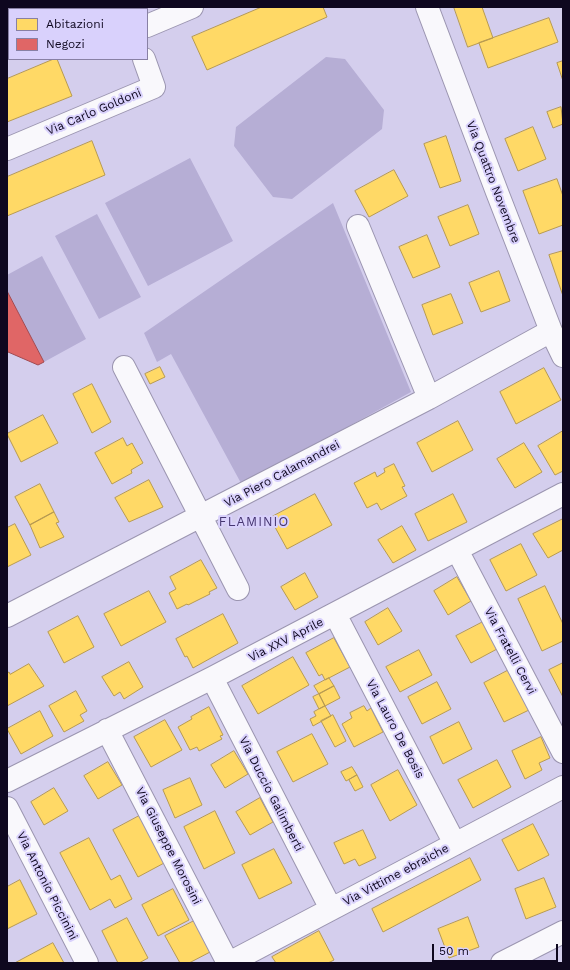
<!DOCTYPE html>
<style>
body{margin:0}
#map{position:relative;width:570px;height:970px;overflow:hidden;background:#d4ceed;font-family:"Work Sans",sans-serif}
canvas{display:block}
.frame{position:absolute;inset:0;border:8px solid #0e071f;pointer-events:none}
.legend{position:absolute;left:8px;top:8px;width:140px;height:52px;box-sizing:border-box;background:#d9d1fc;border:1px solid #8880a4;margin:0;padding:5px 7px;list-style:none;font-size:12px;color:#0e071f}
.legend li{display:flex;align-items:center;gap:8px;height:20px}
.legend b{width:20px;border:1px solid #8880a4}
.scale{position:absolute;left:432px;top:944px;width:126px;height:18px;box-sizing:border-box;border:2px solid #0e071f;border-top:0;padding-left:5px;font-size:12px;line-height:14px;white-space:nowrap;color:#0e071f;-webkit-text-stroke:3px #d9d1fc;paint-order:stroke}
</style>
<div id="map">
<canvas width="570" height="970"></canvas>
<div class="frame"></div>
<ul class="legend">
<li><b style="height:11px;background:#ffd966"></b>Abitazioni</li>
<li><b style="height:11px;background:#e06666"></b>Negozi</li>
</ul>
<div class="scale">50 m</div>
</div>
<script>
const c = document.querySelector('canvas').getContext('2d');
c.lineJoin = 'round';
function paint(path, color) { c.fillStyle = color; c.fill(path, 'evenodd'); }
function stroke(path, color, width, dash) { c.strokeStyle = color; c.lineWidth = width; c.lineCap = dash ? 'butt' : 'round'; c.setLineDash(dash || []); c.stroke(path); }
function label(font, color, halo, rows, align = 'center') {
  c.font = font + ' "Work Sans",sans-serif'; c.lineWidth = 4; c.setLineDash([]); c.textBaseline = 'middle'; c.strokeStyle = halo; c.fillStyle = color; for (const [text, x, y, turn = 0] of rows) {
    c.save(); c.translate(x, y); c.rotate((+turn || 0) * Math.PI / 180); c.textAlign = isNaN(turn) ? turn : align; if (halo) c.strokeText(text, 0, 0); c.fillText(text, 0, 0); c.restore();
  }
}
paint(new Path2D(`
 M326,57L345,59L384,110L382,129L292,199L273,197L234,146L236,127Z
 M190,158L233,241L148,286L105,203Z
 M333,203L411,392L242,485L171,354L157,362L144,333Z
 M97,214L141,297L99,319L55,236Z
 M42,256L86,339L44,362L7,291V275Z`), '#b6aed5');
const homes = new Path2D(`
 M262,7H323L327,17L207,70L192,37Z
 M454,7H482L493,38L468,47Z
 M549,18L558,42L488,68L479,43Z
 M54,59H57L72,96L7,122V79Z
 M563,61V81L557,63Z
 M561,107L563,124L553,128L547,112Z
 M533,127L546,159L518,171L505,139Z
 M446,136L461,181L440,188L424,144Z
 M92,141L105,175L7,216V177Z
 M394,170L408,196L369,217L355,191Z
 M557,179L563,196V225L539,234L523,191Z
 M468,205L479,234L450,246L438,217Z
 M427,235L440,267L413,278L399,247Z
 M563,251V296L549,255Z
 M499,271L510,301L481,312L469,283Z
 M451,294L463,323L433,335L422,305Z
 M160,367L165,377L150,384L145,374Z
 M544,368L561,400L516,424L500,392Z
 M92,384L111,422L92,433L73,394Z
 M43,415L58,443L21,462L7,434Z
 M458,421L473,450L432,472L417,443Z
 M563,431V471L555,475L538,446Z
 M123,438L127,446L132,443L143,463L131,470L132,473L112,484L95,453Z
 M524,443L542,472L515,488L497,459Z
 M394,464L405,486L402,487L407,496L381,510L377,503L367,508L354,483L375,472L377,477L385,472L384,469Z
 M149,480L163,507L129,522L115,498Z
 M40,484L54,512L30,525L15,497Z
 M315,494L332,525L287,549L270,518Z
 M453,494L467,522L428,541L415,514Z
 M54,512L59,522L56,523L64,537L40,548L30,525Z
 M563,519V550L548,558L533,534Z
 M15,524L31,555L7,567V528Z
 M402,526L416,550L393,563L378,540Z
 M521,544L537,575L506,591L490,560Z
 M201,560L217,588L209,592L210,594L188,605L187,604L177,609L169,593L176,589L170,577Z
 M305,573L318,597L295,610L281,587Z
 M457,577L471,601L448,615L434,591Z
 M545,586L563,624V641L542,651L518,599Z
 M149,591L166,622L121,646L104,614Z
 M388,608L402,631L378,645L365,622Z
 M223,614L238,643L193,668L187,656L185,657L176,639Z
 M78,616L94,647L64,663L48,632Z
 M483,622L497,649L471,663L456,636Z
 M334,638L350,667L325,680L322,674L319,676L306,653Z
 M419,650L432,675L400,692L386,667Z
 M293,657L309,685L258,714L242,686Z
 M129,662L143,687L124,699L120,692L114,696L102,677Z
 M563,663V697L549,670Z
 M29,664L44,686L7,706V673L9,672L10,674Z
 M509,670L529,710L504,722L484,683Z
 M329,678L334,686L319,694L314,686Z
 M437,682L451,709L422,724L408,697Z
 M334,686L340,698L325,706L319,694Z
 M76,691L87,711L80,715L84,721L64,732L49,706Z
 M319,694L325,706L319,709L313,697Z
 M325,706L331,716L313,726L310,719L316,716L314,712Z
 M364,706L367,711L371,708L383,732L354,747L342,724L352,718L350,713Z
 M209,707L223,735L220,736L222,739L199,751L197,747L190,750L178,727L192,719L191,717Z
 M40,711L53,736L21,754L7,729Z
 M333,715L346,741L335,747L321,721Z
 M165,720L182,750L151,767L134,737Z
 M459,722L472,749L443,764L430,737Z
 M312,734L328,764L293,782L277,752Z
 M541,737L550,758L539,763L542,770L525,779L512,751Z
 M234,751L248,774L225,788L211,765Z
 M497,760L511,787L473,808L458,780Z
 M108,762L122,785L98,799L84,776Z
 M352,767L357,775L346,781L341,772Z
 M398,770L417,805L390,821L371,785Z
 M357,775L363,787L355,791L349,780Z
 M190,778L202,805L175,818L163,790Z
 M54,788L68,811L44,825L31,802Z
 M260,798L273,822L250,835L236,812Z
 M215,811L235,853L204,869L184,827Z
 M141,815L166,862L138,877L113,830Z
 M533,824L549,855L518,871L502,840Z
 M363,830L376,858L359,866L355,859L344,864L334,843Z
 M89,838L111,880L120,875L132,899L115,908L110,899L90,910L60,853Z
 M274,849L292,883L259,899L242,865Z
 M470,858L481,880L383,932L372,909Z
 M544,878L556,907L526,919L515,889Z
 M20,880L37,914L7,929V887Z
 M173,889L189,920L158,936L142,905Z
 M468,917L479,947L449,958L438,929Z
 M127,918L148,958L139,963H118L102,931Z
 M196,920L212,951L189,963H180L165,936Z
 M319,931L334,960L328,963H276L272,957Z
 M53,943L64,963H15Z`);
paint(homes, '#ffd966');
stroke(homes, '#b79a51', 1);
const shops = new Path2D(`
 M7,291L44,362L38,365L8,352L7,353Z`);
paint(shops, '#e06666');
stroke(shops, '#a14a51', 1);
const minor = new Path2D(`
 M427,7L497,192L551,331L563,356
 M147,26L192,7
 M7,149L154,87L144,59
 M358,226L429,398
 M124,367L238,589
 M457,550L563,752
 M335,614L455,844
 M7,616L429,398L551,331
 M212,678L331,909
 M107,730L228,963
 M7,781L212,678L563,494
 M7,808L87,963
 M229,963L563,787
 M502,963L563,932`);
stroke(minor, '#9b95b0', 24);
stroke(minor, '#f9f8fc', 22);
label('12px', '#0e071f', '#d9d1fc', [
 ["Via Carlo Goldoni",94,112,-23],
 ["Via Quattro Novembre",493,182,69],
 ["Via Piero Calamandrei",282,474,-28],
 ["Via XXV Aprile",286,640,-27],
 ["Via Fratelli Cervi",510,651,62],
 ["Via Lauro De Bosis",395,729,62],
 ["Via Duccio Galimberti",271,794,63],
 ["Via Giuseppe Morosini",168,846,63],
 ["Via Vittime ebraiche",396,875,-28],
 ["Via Antonio Piccinini",47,886,63]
]);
c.letterSpacing = '1px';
label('13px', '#453570', '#d9d1fc', [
 ["FLAMINIO",254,522]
]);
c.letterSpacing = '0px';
</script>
